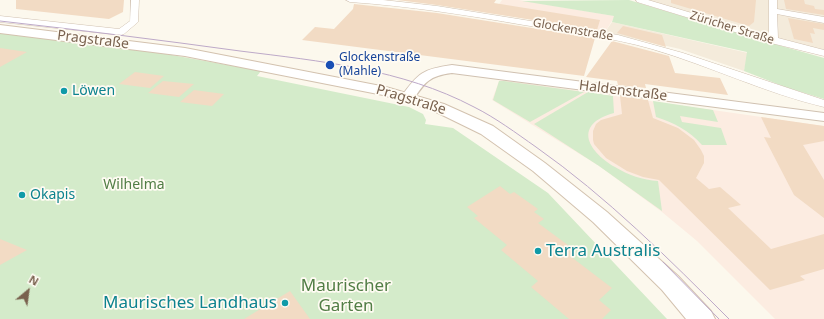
<!DOCTYPE html>
<meta charset="utf-8">
<style>
body{margin:0}
#map{position:relative;width:824px;height:319px;overflow:hidden;background:#fcf8ed;font-family:"Noto Sans",sans-serif}
canvas{display:block}
.north{position:absolute;left:8px;top:271px;width:40px;height:40px;-webkit-text-stroke:3px #fffbf3;paint-order:stroke;rotate:29deg;font-size:11px;font-weight:700;line-height:16px;text-align:center;color:#79614e}
.north::after{content:'';display:block;margin:auto;width:14px;height:18px;background:#79614e;clip-path:polygon(50% 0,100% 100%,50% 72%,0 100%)}
</style>
<div id="map">
<canvas width="824" height="319"></canvas>
<div class="north">N</div>
</div>
<script>
const c = document.querySelector('canvas').getContext('2d');
c.lineJoin = 'round';
function paint(path, color) { c.fillStyle = color; c.fill(path, 'evenodd'); }
function stroke(path, color, width, dash) { c.strokeStyle = color; c.lineWidth = width; c.lineCap = dash ? 'butt' : 'round'; c.setLineDash(dash || []); c.stroke(path); }
function label(font, color, halo, rows, align = 'center') {
  c.font = font + ' "Noto Sans",sans-serif'; c.lineWidth = 3.5; c.setLineDash([]); c.textBaseline = 'middle'; c.strokeStyle = halo; c.fillStyle = color; for (const [text, x, y, turn = 0] of rows) {
    c.save(); c.translate(x, y); c.rotate((+turn || 0) * Math.PI / 180); c.textAlign = isNaN(turn) ? turn : align; if (halo) c.strokeText(text, 0, 0); c.fillText(text, 0, 0); c.restore();
  }
}
paint(new Path2D(`
 M644,0H824V50L767,36Z
 M612,22L748,53L744,71L680,49L605,32Z`), '#f4ebdb');
paint(new Path2D(`
 M502,0H519L615,16L605,32L493,13Z
 M504,80L824,126V319H775L697,241L662,212L599,166L492,100L499,81Z`), '#fcece1');
paint(new Path2D(`
 M629,0L778,45L824,58V99L785,87L744,71L747,52L612,22L614,16L522,1Z
 M0,33L166,54L261,71L257,76L409,107L423,114L426,120L425,124L453,128L548,193L667,319H0Z
 M499,81H504L584,92L530,122L493,100Z
 M588,92L613,96L614,113C574,124 586,150 615,167C628,175 643,180 658,181L662,211L599,166L534,124Z
 M653,101L713,110L718,122L680,116L682,122L721,128L727,145H702C689,130 674,123 656,117Z`), '#d4ebca');
paint(new Path2D(`
 M16,0H124L123,12L109,19L16,9Z
 M397,0H496L494,3L600,20L597,30L437,5Z
 M671,0H756L754,22L749,26L671,3Z
 M784,0H804L805,4L814,6L815,9L824,10V15L786,9Z
 M354,4L437,13L595,38L584,76L302,40L315,27L334,29L353,9Z
 M788,18L824,24V30L813,28L815,34L810,33L813,43L794,39Z
 M623,26L662,35L666,47L617,33Z
 M612,41L669,56L675,73L720,78L728,95L645,84L646,88L618,85L617,81L586,77Z
 M0,48L27,52L0,67Z
 M135,72L164,76L150,88L119,84Z
 M163,81L194,84L179,97L148,93Z
 M194,90L224,94L212,106L180,102Z
 M620,96L648,100L653,118L678,128L694,140L701,150L704,156V163L696,178L709,189L720,187L741,205L728,208L771,249L824,234V269L800,276L805,280L770,290L659,180L643,177L627,171L606,158L594,144L593,140V131L596,124L601,120L622,114Z
 M761,117L824,126V141L803,145L824,180V218L794,195L764,137L771,138Z
 M500,186L510,194L514,192L538,209L534,212L544,219L538,223L576,251L570,256L612,288L599,300L611,310L602,319H569L531,287L538,281L501,250L507,245L474,218L478,216L467,207Z
 M0,239L27,250L0,265Z
 M290,291L310,319H244Z`), '#f2dbc4');
const minor = new Path2D(`
 M131,0H139L138,22L124,34L121,35L0,22V16L119,29L130,21Z
 M346,0H383L437,6L618,35L683,53L824,100V107C765,93 710,66 652,49C610,37 567,32 524,25C466,15 409,6 350,2Z
 M636,0H648L769,36V0H777V9L824,17V23L777,14L778,38L824,50V56L771,43L637,2Z`);
const tertiary = new Path2D(`
 M452,65L824,113V121L452,73C429,76 425,82 413,100H403L401,97C418,73 423,69 452,65Z`);
const secondary = new Path2D(`
 M0,25L185,48L386,87L444,104L493,126L545,163L607,212L678,276L711,311L715,319H686L662,290L593,222L533,171L481,134L432,110L383,95L185,56L0,33Z`);
stroke(minor, '#d0c1b1', 1);
stroke(tertiary, '#d0c1b1', 2);
stroke(secondary, '#d3c2af', 2);
paint(minor, '#fff');
paint(tertiary, '#fff');
paint(secondary, '#fff');
stroke(new Path2D(`
 M0,21C80,30 160,40 240,51C320,61 402,69 474,107C496,118 516,133 536,147C607,197 668,258 729,319
 M663,262L719,319`), '#bda9c8', 1);
for (const [x, y, r, color] of [
 [330,65,5,"#1a4fb4"],
 [64,91,4,"#0f9aa8"],
 [22,195,4,"#0f9aa8"],
 [538,251,4,"#0f9aa8"],
 [285,303,4,"#0f9aa8"]
]) { const dot = new Path2D(); dot.arc(x, y, r, 0, 2 * Math.PI); c.fillStyle = color; c.fill(dot); stroke(dot, '#fffbf3', 1.5); }
label('12px', '#79614e', '#fffbf3', [
 ["Züricher Straße",732,28,17],
 ["Glockenstraße",573,30,10]
]);
label('12px', '#164399', '#fffbf3', [
 ["Glockenstraße",339,58],
 ["(Mahle)",339,72]
], 'left');
label('14px', '#79614e', '#fffbf3', [
 ["Pragstraße",93,40,7],
 ["Haldenstraße",623,91,7],
 ["Pragstraße",411,100,17]
]);
label('14px', '#0d838f', '#fffbf3', [
 ["Löwen",72,91],
 ["Okapis",30,195]
], 'left');
label('14px', '#527e46', '#fffbf3', [
 ["Wilhelma",134,185]
]);
label('17px', '#0d838f', '#fffbf3', [
 ["Terra Australis",546,251],
 ["Maurisches Landhaus",277,303,"right"]
], 'left');
label('17px', '#527e46', '#fffbf3', [
 ["Maurischer",346,286],
 ["Garten",346,306]
]);
</script>
